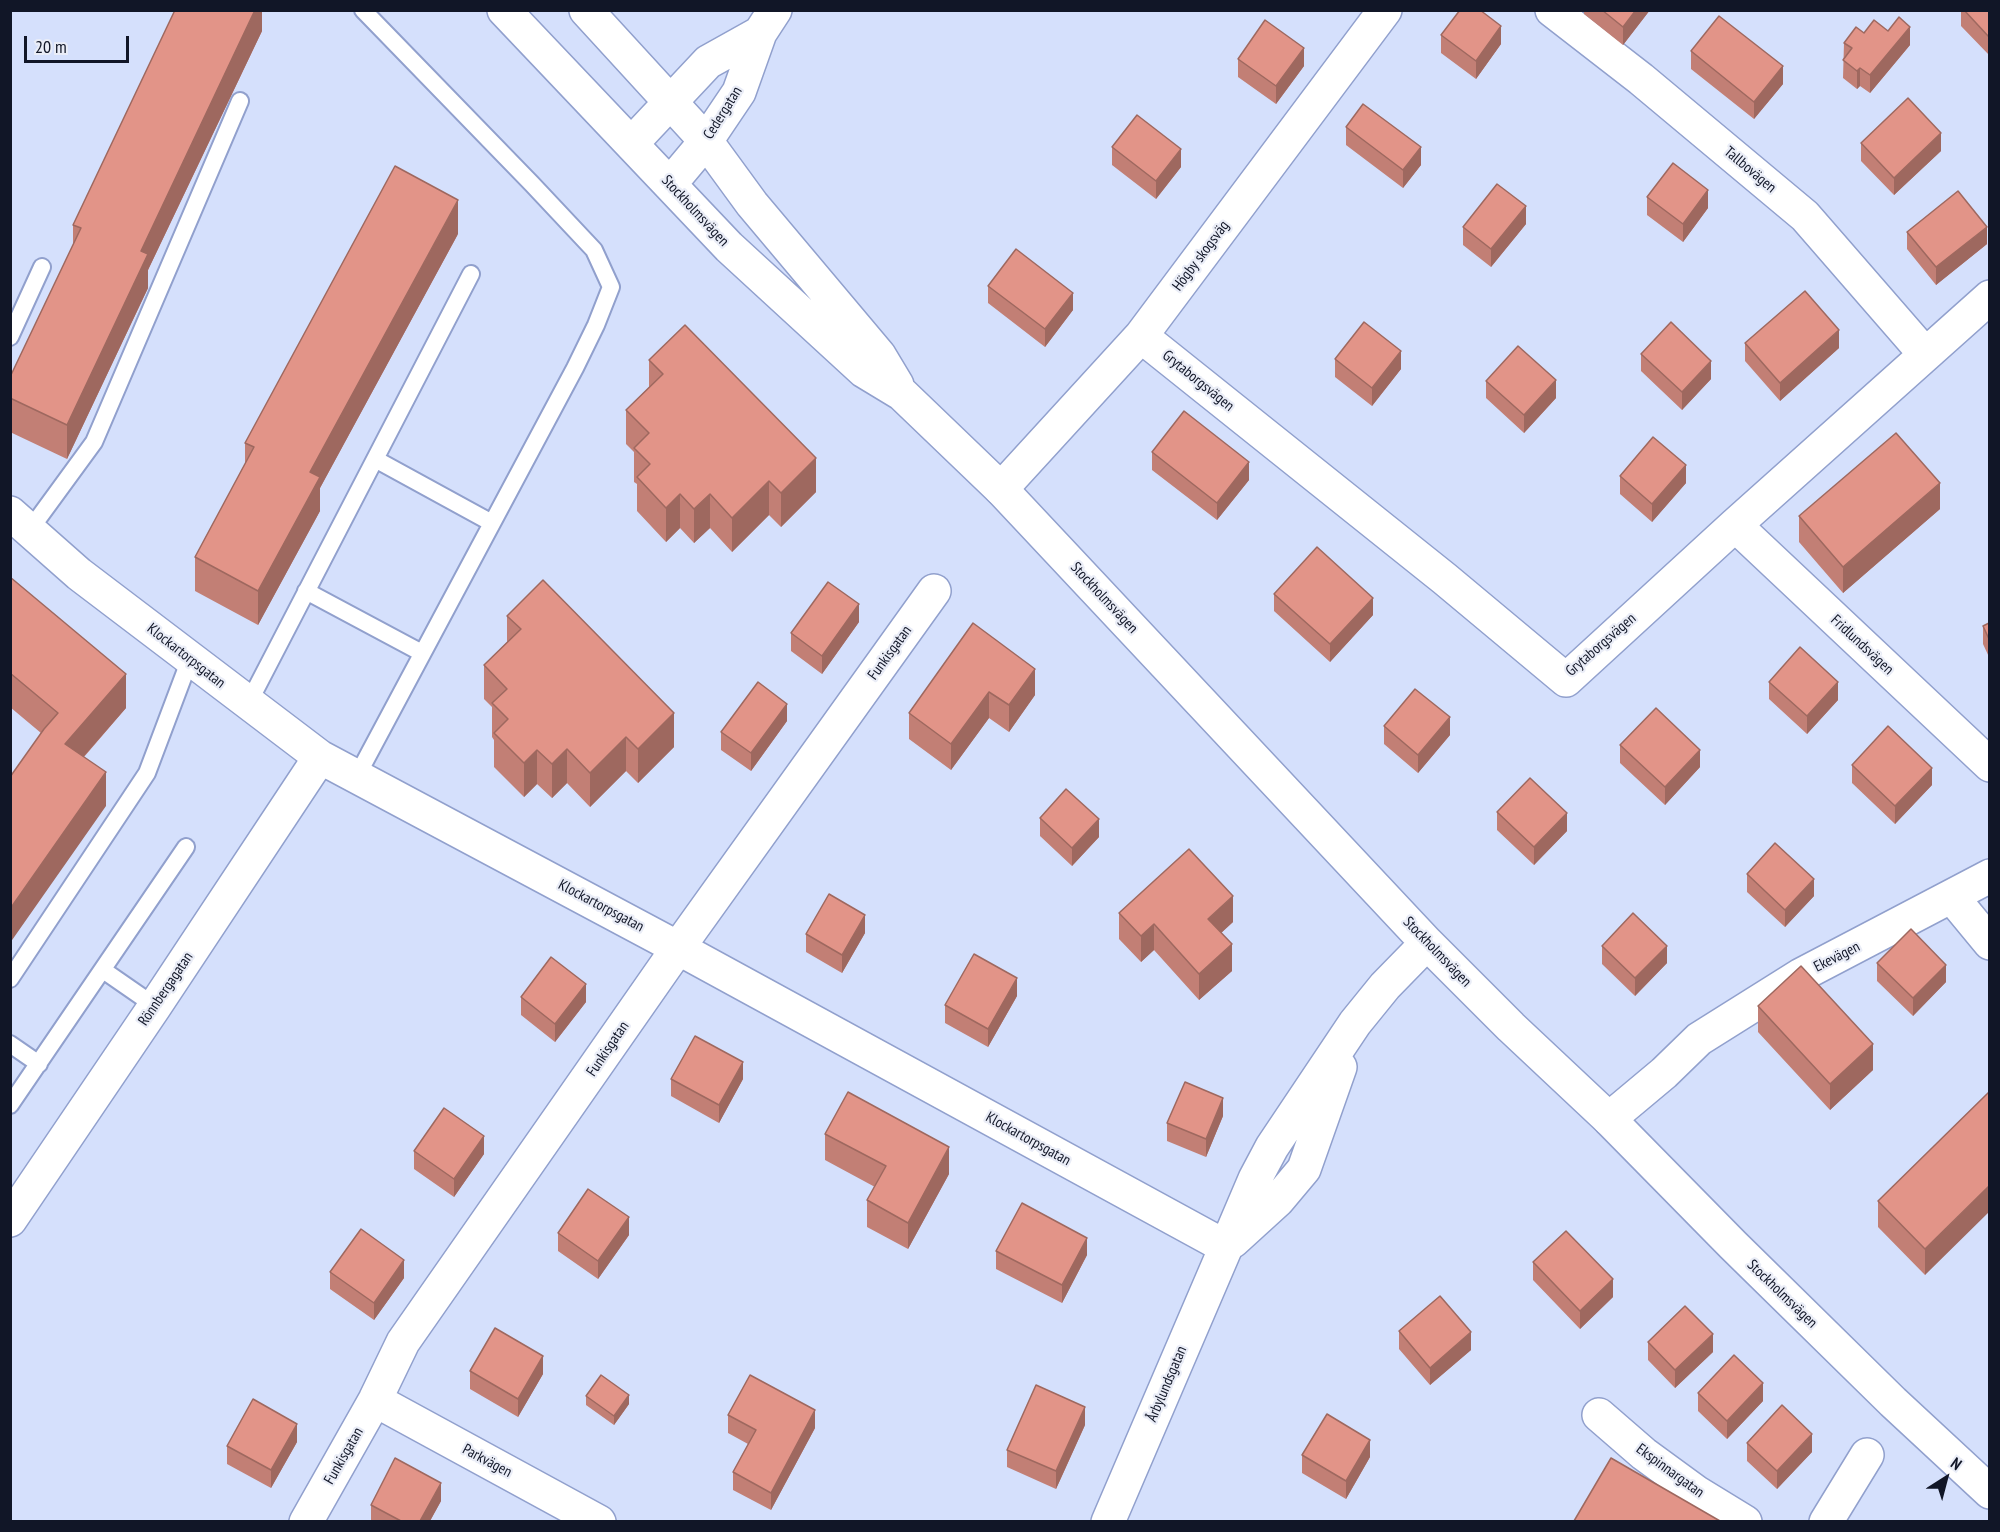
<!DOCTYPE html>
<meta charset="utf-8">
<style>
body{margin:0}
#map{position:relative;width:2000px;height:1532px;overflow:hidden;background:#d5e0fc;font-family:"PT Sans Narrow",sans-serif}
canvas{display:block}
.frame{position:absolute;inset:0;border:12px solid #111627;pointer-events:none}
.north{position:absolute;left:1916px;top:1448px;width:60px;height:60px;-webkit-text-stroke:4px #eaedf7;paint-order:stroke;rotate:36deg;font-size:16px;font-weight:700;line-height:24px;text-align:center;color:#111627}
.north::after{content:'';display:block;margin:auto;width:21px;height:27px;background:#111627;clip-path:polygon(50% 0,100% 100%,50% 72%,0 100%)}
.scale{position:absolute;left:24px;top:36px;width:105px;height:27px;box-sizing:border-box;border:3px solid #111627;border-top:0;padding-left:8px;font-size:18px;line-height:21px;white-space:nowrap;color:#111627;-webkit-text-stroke:4px #eaedf7;paint-order:stroke}
</style>
<div id="map">
<canvas width="2000" height="1532"></canvas>
<div class="frame"></div>
<div class="north">N</div>
<div class="scale">20 m</div>
</div>
<script>
const c = document.querySelector('canvas').getContext('2d');
c.lineJoin = 'round';
function stroke(path, color, width, dash) { c.strokeStyle = color; c.lineWidth = width; c.lineCap = dash ? 'butt' : 'round'; c.setLineDash(dash || []); c.stroke(path); }
function paint(path, color) { c.fillStyle = color; c.fill(path, 'evenodd'); }
function label(font, color, halo, rows, align = 'center') {
  c.font = font + ' "PT Sans Narrow",sans-serif'; c.lineWidth = 4.5; c.setLineDash([]); c.textBaseline = 'middle'; c.strokeStyle = halo; c.fillStyle = color; for (const [text, x, y, turn = 0] of rows) {
    c.save(); c.translate(x, y); c.rotate((+turn || 0) * Math.PI / 180); c.textAlign = isNaN(turn) ? turn : align; if (halo) c.strokeText(text, 0, 0); c.fillText(text, 0, 0); c.restore();
  }
}
const lane = new Path2D(`
 M10,337L42,267
 M375,459L492,523
 M29,531L94,442L240,101
 M306,591L422,653
 M248,704L471,274
 M357,776L575,368L596,325L611,287L594,250L532,184L363,10
 M103,970L155,1006
 M10,979L147,773L190,659
 M10,1044L39,1064
 M10,1105L186,847`);
const street = new Path2D(`
 M1552,10L1641,79L1805,216L1925,354
 M1141,336L1445,579L1566,680L1735,525L1990,297
 M1001,489L1141,336L1385,10
 M1735,525L1990,765
 M1952,897L1990,943
 M1609,1119L1664,1073L1699,1039L1801,975L1990,876
 M375,1400L599,1522
 M1599,1415L1644,1454L1696,1492L1745,1522
 M306,1522L375,1400L403,1342L678,948L934,591
 M1108,1522L1226,1247
 M1826,1522L1867,1455`);
const secondary = new Path2D(`
 M504,10L729,247L864,371L902,394L1001,489L1427,943L1511,1027L1609,1119L1733,1245L1893,1402L1990,1492
 M586,10L706,141L752,204L879,355L897,385
 M632,143L708,62L760,33
 M670,184L706,141L739,92L760,33L775,10
 M10,513L79,574L320,757L678,948L1226,1247
 M10,1220L155,1006L320,757
 M1233,1241L1278,1200L1304,1169L1340,1067
 M1226,1247L1255,1179L1272,1147L1355,1023L1385,986L1427,943`);
stroke(lane, '#91a0cd', 20);
stroke(street, '#91a0cd', 36);
stroke(secondary, '#91a0cd', 36);
stroke(lane, '#fff', 16);
stroke(street, '#fff', 33);
stroke(secondary, '#fff', 33);
paint(new Path2D(`
 M262,10V31L148,270V288L67,459L10,432V377L73,245V225Z
 M1584,10H1650L1623,45L1584,14Z
 M1961,10H1989V55L1961,26Z
 M1888,31L1910,45L1870,93L1860,86L1857,89L1843,78L1844,43L1864,33Z
 M1441,35L1501,44L1476,79L1441,53Z
 M1691,51L1783,84L1754,119L1691,69Z
 M1238,59L1304,66L1276,104L1238,77Z
 M1346,127L1421,165L1403,188L1346,145Z
 M1861,143L1941,151L1894,195L1861,161Z
 M1112,147L1181,167L1156,199L1112,165Z
 M1647,197L1708,208L1683,242L1647,215Z
 M1526,224L1491,267L1463,245V227Z
 M1907,232L1987,244L1936,285L1907,249Z
 M458,234L320,488V511L258,625L195,591V557L245,464V443Z
 M988,286L1073,310L1045,347L988,303Z
 M1745,343L1839,348L1780,401L1745,361Z
 M1641,354L1711,379L1682,410L1641,371Z
 M1335,359L1401,369L1372,406L1335,377Z
 M649,360L816,492L781,527L769,515L732,552L710,528L694,543L680,528L666,542L637,511V484L634,482V452L626,444V410L649,387Z
 M1486,381L1556,398L1524,433L1486,398Z
 M1152,452L1249,480L1217,520L1152,470Z
 M1620,476L1686,483L1652,522L1620,494Z
 M1940,509L1843,593L1799,542V516Z
 M10,577L126,708L84,757L106,806L41,733L10,707Z
 M1274,594L1373,615L1330,662L1274,611Z
 M507,616L674,747L638,783L626,771L590,807L567,783L552,798L537,784L524,797L494,767V740L492,737V707L484,699V665L507,642Z
 M859,622L822,674L791,651V633Z
 M973,623L1035,695L1009,732L989,718L951,770L909,739V713Z
 M1989,623V657L1983,644V626Z
 M1769,682L1838,700L1807,734L1769,699Z
 M787,721L751,771L721,750V732Z
 M1384,726L1450,735L1418,773L1384,744Z
 M1620,745L1700,767L1665,805L1620,763Z
 M1852,765L1932,785L1895,824L1852,783Z
 M1497,812L1567,831L1534,865L1497,830Z
 M1040,818L1099,837L1072,866L1040,836Z
 M1747,874L1814,896L1785,927L1747,892Z
 M1119,913L1233,922L1221,933L1232,971L1199,1000L1154,950L1141,962L1119,939Z
 M865,933L842,973L806,952V934Z
 M1602,946L1667,963L1635,996L1602,964Z
 M1877,963L1946,982L1913,1016L1877,981Z
 M1017,996L988,1047L945,1023V1005Z
 M521,997L586,1002L555,1042L521,1015Z
 M1758,1006L1873,1070L1830,1110L1758,1032Z
 M671,1079H743L719,1123L671,1096Z
 M1989,1092L1925,1275L1878,1227V1201Z
 M1223,1116L1206,1157L1167,1141V1123Z
 M825,1134L949,1174L908,1249L867,1227V1200L875,1187L825,1160Z
 M414,1151L484,1154L454,1197L414,1169Z
 M558,1233L629,1235L598,1279L558,1251Z
 M996,1251L1087,1255L1062,1303L996,1269Z
 M1533,1262L1613,1297L1580,1329L1533,1280Z
 M330,1272L404,1278L374,1320L330,1289Z
 M1399,1331L1471,1350L1430,1385L1399,1349Z
 M1648,1342L1713,1352L1675,1388L1648,1360Z
 M470,1371L543,1374L518,1417L470,1389Z
 M1698,1393L1763,1401L1727,1439L1698,1411Z
 M586,1396L629,1404L614,1425L586,1405Z
 M728,1415L815,1428L771,1510L733,1490V1472L748,1444L728,1433Z
 M1085,1425L1056,1489L1007,1467V1450Z
 M297,1442L271,1488L227,1464V1446Z
 M1747,1443L1812,1452L1777,1489L1747,1461Z
 M1302,1455L1370,1457L1346,1499L1302,1473Z
 M441,1501L430,1521H371V1505Z`), '#c27f75');
paint(new Path2D(`
 M255,10H262V31L148,270V288L67,459V425L141,251Z
 M1636,10H1650L1623,45V27Z
 M1501,26V44L1476,79V61Z
 M1910,27V45L1870,93V75Z
 M1304,48V66L1276,104V86Z
 M1783,66V84L1754,119V102Z
 M1860,68V86L1857,89V71Z
 M1941,133V151L1894,195V178Z
 M1421,147V165L1403,188V170Z
 M1181,149V167L1156,199V181Z
 M1708,190V208L1683,242V224Z
 M458,200V234L320,488V511L258,625V591L310,472Z
 M1526,206V224L1491,267V249Z
 M1987,227V244L1936,285V267Z
 M1073,293V310L1045,347V329Z
 M1839,330V348L1780,401V383Z
 M1401,351V369L1372,406V388Z
 M1711,361V379L1682,410V392Z
 M1556,380V398L1524,433V415Z
 M816,458V492L781,527V493Z
 M1249,462V480L1217,520V503Z
 M1686,465V483L1652,522V504Z
 M769,481V515L732,552V518Z
 M1940,483V509L1843,593V567Z
 M680,494V528L666,542V508Z
 M710,494V528L694,543V509Z
 M1373,598V615L1330,662V644Z
 M859,604V622L822,674V656Z
 M1035,669V695L1009,732V705Z
 M126,674V708L65,778V744Z
 M1838,682V700L1807,734V716Z
 M989,692V718L951,770V744Z
 M787,704V721L751,771V753Z
 M674,713V747L638,783V749Z
 M1450,717V735L1418,773V755Z
 M626,737V771L590,807V773Z
 M567,749V783L552,798V764Z
 M537,750V784L524,797V763Z
 M1700,750V767L1665,805V787Z
 M1932,768V785L1895,824V806Z
 M106,772V806L10,943V909Z
 M1567,813V831L1534,865V847Z
 M1099,819V837L1072,866V848Z
 M1814,879V896L1785,927V910Z
 M1233,896V922L1208,945V919Z
 M865,915V933L842,973V955Z
 M1154,924V950L1141,962V936Z
 M1232,944V971L1199,1000V974Z
 M1667,946V963L1635,996V978Z
 M1946,965V982L1913,1016V998Z
 M1017,978V996L988,1047V1029Z
 M586,984V1002L555,1042V1024Z
 M1873,1044V1070L1830,1110V1084Z
 M743,1062V1079L719,1123V1105Z
 M1223,1098V1116L1206,1157V1139Z
 M484,1136V1154L454,1197V1179Z
 M949,1147V1174L908,1249V1223Z
 M1989,1186V1212L1925,1275V1249Z
 M629,1217V1235L598,1279V1261Z
 M1087,1238V1255L1062,1303V1285Z
 M404,1260V1278L374,1320V1303Z
 M1613,1279V1297L1580,1329V1311Z
 M1471,1332V1350L1430,1385V1368Z
 M1713,1334V1352L1675,1388V1370Z
 M543,1356V1374L518,1417V1399Z
 M1763,1383V1401L1727,1439V1421Z
 M629,1395V1404L614,1425V1416Z
 M1085,1407V1425L1056,1489V1471Z
 M815,1410V1428L771,1510V1493Z
 M297,1424V1442L271,1488V1470Z
 M1812,1434V1452L1777,1489V1471Z
 M1370,1440V1457L1346,1499V1481Z
 M441,1483V1501L430,1521H420Z`), '#9e685f');
const building = new Path2D(`
 M175,10H255L141,251L148,254L67,425L10,398V377L81,228L73,225Z
 M1460,10H1480L1501,26L1476,61L1441,35Z
 M1602,10H1636L1623,27Z
 M1964,10H1989V37Z
 M1719,16L1783,66L1754,102L1691,51Z
 M1899,17L1910,27L1870,75L1860,68L1857,71L1843,60L1852,48L1844,43L1856,27L1864,33L1874,20L1888,31Z
 M1265,20L1304,48L1276,86L1238,59Z
 M1908,98L1941,133L1894,178L1861,143Z
 M1363,104L1421,147L1403,170L1346,127Z
 M1137,115L1181,149L1156,181L1112,147Z
 M1673,163L1708,190L1683,224L1647,197Z
 M395,166L458,200L310,472L320,477L258,591L195,557L254,447L245,443Z
 M1497,184L1526,206L1491,249L1463,227Z
 M1958,191L1987,227L1936,267L1907,232Z
 M1016,249L1073,293L1045,329L988,286Z
 M1805,291L1839,330L1780,383L1745,343Z
 M1364,322L1401,351L1372,388L1335,359Z
 M1671,322L1711,361L1682,392L1641,354Z
 M685,325L816,458L781,493L769,481L732,518L710,494L694,509L680,494L666,508L637,477L650,464L634,448L649,433L626,410L663,374L649,360Z
 M1518,346L1556,380L1524,415L1486,381Z
 M1184,411L1249,462L1217,503L1152,452Z
 M1896,433L1940,483L1843,567L1799,516Z
 M1653,437L1686,465L1652,504L1620,476Z
 M1317,547L1373,598L1330,644L1274,594Z
 M10,577L126,674L65,744L106,772L10,909V777L44,729L58,713L10,673Z
 M543,580L674,713L638,749L626,737L590,773L567,749L552,764L537,750L524,763L494,733L508,719L492,703L507,689L484,665L521,629L507,616Z
 M828,582L859,604L822,656L791,633Z
 M973,623L1035,669L1009,705L989,692L951,744L909,713Z
 M1989,623V639L1983,626Z
 M1800,647L1838,682L1807,716L1769,682Z
 M758,682L787,704L751,753L721,732Z
 M1415,689L1450,717L1418,755L1384,726Z
 M1656,708L1700,750L1665,787L1620,745Z
 M1888,726L1932,768L1895,806L1852,765Z
 M1530,778L1567,813L1534,847L1497,812Z
 M1066,789L1099,819L1072,848L1040,818Z
 M1775,843L1814,879L1785,910L1747,874Z
 M1189,849L1233,896L1208,919L1232,944L1199,974L1154,924L1141,936L1119,913Z
 M829,894L865,915L842,955L806,934Z
 M1633,913L1667,946L1635,978L1602,946Z
 M1911,929L1946,965L1913,998L1877,963Z
 M974,954L1017,978L988,1029L945,1005Z
 M551,957L586,984L555,1024L521,997Z
 M1801,966L1873,1044L1830,1084L1758,1006Z
 M695,1036L743,1062L719,1105L671,1079Z
 M1185,1082L1223,1098L1206,1139L1167,1123Z
 M848,1092L949,1147L908,1223L867,1200L886,1166L825,1134Z
 M1989,1092V1186L1925,1249L1878,1201Z
 M444,1108L484,1136L454,1179L414,1151Z
 M588,1189L629,1217L598,1261L558,1233Z
 M1022,1203L1087,1238L1062,1285L996,1251Z
 M361,1229L404,1260L374,1303L330,1272Z
 M1566,1231L1613,1279L1580,1311L1533,1262Z
 M1440,1296L1471,1332L1430,1368L1399,1331Z
 M1685,1306L1713,1334L1675,1370L1648,1342Z
 M495,1328L543,1356L518,1399L470,1371Z
 M1734,1355L1763,1383L1727,1421L1698,1393Z
 M601,1375L629,1395L614,1416L586,1396Z
 M750,1375L815,1410L771,1493L733,1472L756,1430L728,1415Z
 M1036,1385L1085,1407L1056,1471L1007,1450Z
 M253,1399L297,1424L271,1470L227,1446Z
 M1782,1405L1812,1434L1777,1471L1747,1443Z
 M1327,1414L1370,1440L1346,1481L1302,1455Z
 M395,1458L441,1483L420,1521H401L371,1505Z
 M1611,1458L1720,1521H1574Z`);
paint(building, '#e29488');
stroke(building, '#9e685f', 1.5);
label('15px', '#111627', '#eaedf7', [
 ["Cedergatan",723,113,-58],
 ["Tallbovägen",1750,170,40],
 ["Stockholmsvägen",695,211,47],
 ["Högby skogsväg",1201,256,-53],
 ["Grytaborgsvägen",1198,381,39],
 ["Stockholmsvägen",1104,598,47],
 ["Grytaborgsvägen",1601,645,-41],
 ["Fridlundsvägen",1862,645,43],
 ["Funkisgatan",890,653,-54],
 ["Klockartorpsgatan",186,656,38],
 ["Klockartorpsgatan",601,906,28],
 ["Stockholmsvägen",1437,952,46],
 ["Ekevägen",1837,957,-27],
 ["Rönnbergagatan",166,989,-56],
 ["Funkisgatan",608,1049,-56],
 ["Klockartorpsgatan",1028,1139,29],
 ["Stockholmsvägen",1782,1294,44],
 ["Årbylundsgatan",1167,1384,-67],
 ["Funkisgatan",344,1456,-60],
 ["Parkvägen",487,1461,28],
 ["Ekspinnargatan",1670,1471,36]
]);
</script>
